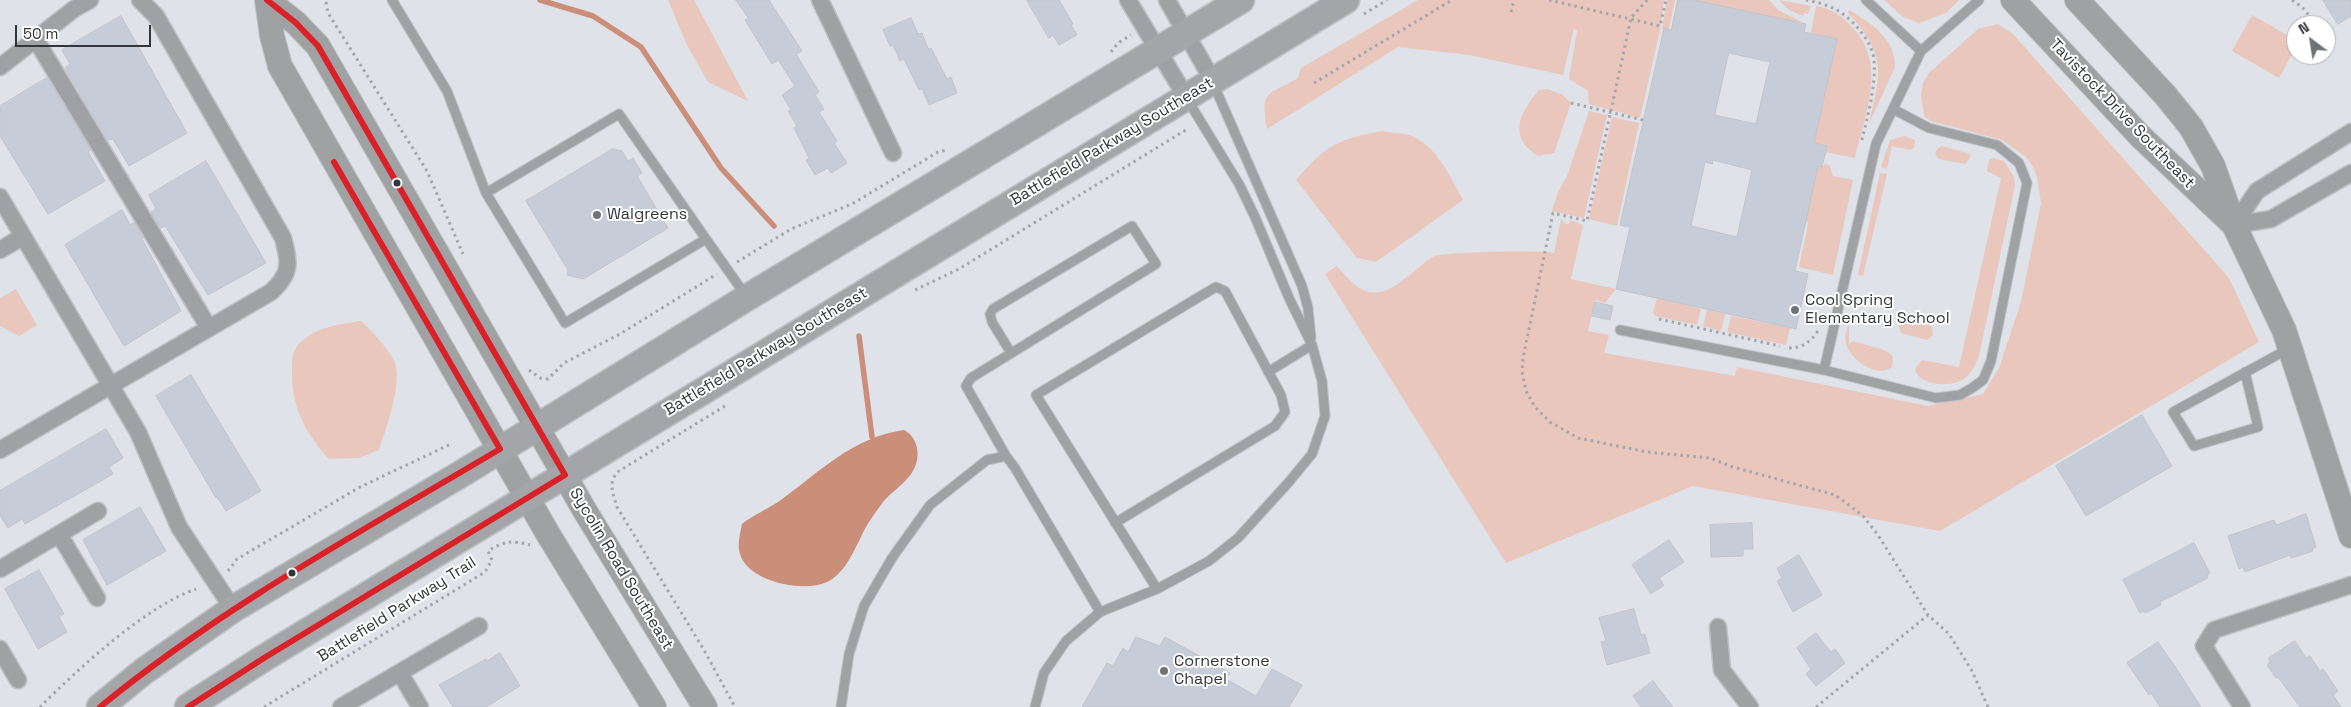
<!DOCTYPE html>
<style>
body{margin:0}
#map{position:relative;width:2351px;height:707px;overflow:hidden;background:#dfe2e8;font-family:"Space Grotesk",sans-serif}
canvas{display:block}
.north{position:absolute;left:2286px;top:15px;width:50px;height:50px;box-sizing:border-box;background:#fff;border:1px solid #adaeb0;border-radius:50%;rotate:329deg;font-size:14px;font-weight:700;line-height:20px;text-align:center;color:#333539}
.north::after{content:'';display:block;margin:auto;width:18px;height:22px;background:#6f7276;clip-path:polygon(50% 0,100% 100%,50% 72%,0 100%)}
.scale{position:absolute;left:15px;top:25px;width:136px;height:22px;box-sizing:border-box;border:2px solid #333539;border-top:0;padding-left:6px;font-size:15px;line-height:18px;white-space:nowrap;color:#333539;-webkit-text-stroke:4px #fff;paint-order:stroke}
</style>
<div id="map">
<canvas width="2351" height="707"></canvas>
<div class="north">N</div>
<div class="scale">50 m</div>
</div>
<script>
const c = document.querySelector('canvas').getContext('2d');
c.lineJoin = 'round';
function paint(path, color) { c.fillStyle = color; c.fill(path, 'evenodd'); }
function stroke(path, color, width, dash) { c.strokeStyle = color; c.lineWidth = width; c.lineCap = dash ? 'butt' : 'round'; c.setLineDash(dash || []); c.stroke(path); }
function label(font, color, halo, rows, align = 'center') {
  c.font = font + ' "Space Grotesk",sans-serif'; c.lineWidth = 4; c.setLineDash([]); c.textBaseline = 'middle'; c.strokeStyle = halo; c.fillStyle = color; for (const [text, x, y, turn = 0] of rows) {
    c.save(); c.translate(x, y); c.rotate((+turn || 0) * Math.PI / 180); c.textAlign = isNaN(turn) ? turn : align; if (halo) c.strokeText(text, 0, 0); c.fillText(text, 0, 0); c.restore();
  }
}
paint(new Path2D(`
 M668,0H694L748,101L708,82L687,45Z
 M1418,0H1664L1660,30L1640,118L1589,104L1588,91L1569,79L1577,31L1574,28L1563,75L1469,55L1398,47L1267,129C1261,90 1265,97 1298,78L1301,68Z
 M1667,0H1675L1669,29H1662Z
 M1694,0H1769L1778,10L1800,21V23Z
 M1779,0L1811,6L1808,14L1804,13L1803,16L1789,10Z
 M1884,0H1959L1946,13L1919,23L1903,17Z
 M1816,6C1832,9 1841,15 1852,27C1888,64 1865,114 1855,158L1825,152L1827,146L1814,143L1837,39L1811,33Z
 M1849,10C1871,23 1896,39 1895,67L1869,124C1881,72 1887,55 1848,13Z
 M2252,15L2296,40V47L2279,78L2232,51Z
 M1998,24L2013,34L2229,278L2259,342L1940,531L1693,486L1506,563L1325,274L1337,266C1368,304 1381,298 1416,270C1421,266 1428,259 1434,256C1448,252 1538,250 1554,253L1561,219L1566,224H1569L1570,220L1583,225L1571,279L1616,289L1605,303L1595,300L1588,331L1609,335L1604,353L1735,376L1737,367L1928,406L1983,394L1999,368L2021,302L2041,203L2037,177L2033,167L2026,157L2002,140L1931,121L1924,116L1921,95L1923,83L1929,73L1978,29Z
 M1547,89L1563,95L1571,103L1554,153L1538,156C1507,137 1520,112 1539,90Z
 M1589,111L1607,115L1584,218L1552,211L1558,192L1567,176Z
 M1612,117L1639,123L1617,226L1589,219Z
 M1382,131C1391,133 1400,133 1409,135C1435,143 1451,178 1463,200L1376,262L1357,258L1296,180C1326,145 1336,140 1382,131Z
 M1904,136L1915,140L1914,148L1910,150L1892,146L1887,169L1881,167L1890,140Z
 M1942,146L1970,154V158L1965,164L1939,159L1935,154L1937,149Z
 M1993,158L2004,161L2014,177L2015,185L1979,356C1975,366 1971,376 1960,381C1948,387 1918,385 1915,369L1922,360L1959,367L2001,178L1987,171L1989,160Z
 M1825,163L1830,166L1833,176L1853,180L1833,275L1799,267L1808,224L1806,219L1818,166H1824Z
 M1880,173L1887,174L1863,276L1858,275Z
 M16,289L37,325L19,336L0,326V298Z
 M1657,298L1701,309L1697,325L1655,316L1653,312Z
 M1707,310L1725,314L1721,331L1703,326Z
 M1731,316L1790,328L1786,345L1727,332Z
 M1903,320L1929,325L1932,327L1933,335L1927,340L1901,333L1899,327Z
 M361,321C371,330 391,351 395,363C402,385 386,429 379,450L359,458L329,459C305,433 291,406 292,370C292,360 292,353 298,345C314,327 340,324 361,321Z
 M1849,323V344L1853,341L1887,351L1893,357L1892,367C1877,379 1849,359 1846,343C1844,336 1847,329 1849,323Z`), '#e9c7bd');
paint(new Path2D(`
 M904,430C918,437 921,456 914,469C908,482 892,491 883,502C875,513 866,525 861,537C852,554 845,573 827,582C804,593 748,582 740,554C737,545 740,534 742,524C753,515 766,510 778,502C819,473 852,437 904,430Z`), '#cb8e79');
stroke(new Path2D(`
 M540,0L593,16L641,47L721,168L774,226
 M859,336L872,437`), '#cb8e79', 5.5);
const building = new Path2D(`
 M736,0H769L802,51L796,54L819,92L815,95L824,109L819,112L837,141L834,143L847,163L831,173L828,168L815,175L806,160L809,158L794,128L797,126L788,111L791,110L782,95L795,86L778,60L772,64L745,20L748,18Z
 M1027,0H1059L1073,24L1071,25L1077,35L1059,45L1053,35L1049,38Z
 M1678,0H1694L1806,24L1804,32L1837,39L1814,143L1827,146L1822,167L1818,166L1795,271L1808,274L1796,329L1616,289L1630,227L1620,225L1664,28L1671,30ZM1729,53L1770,62L1756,124L1715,115ZM1713,160L1752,170L1737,237L1691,226L1705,162L1712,164Z
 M2323,0H2351V16L2338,24Z
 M121,16L187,133L129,166L113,139L108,140L65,68L70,64L62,50Z
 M911,18L918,34L922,33L928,49L931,48L947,79L951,77L957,93L929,105L922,89L919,90L904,59L900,61L893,45L890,46L883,30Z
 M47,78L91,150L88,152L105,181L48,214L0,136V106Z
 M613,149L622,151L628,161L633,158L642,173L637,176L668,228L583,279L567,275L568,270L526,201Z
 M206,161L266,263L208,295L165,226L161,228L151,212L156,209L149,195Z
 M122,210L130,225L134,222L143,238L142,239L181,311L124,346L65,245Z
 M1595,302L1613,306L1610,320L1592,316Z
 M191,375L261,491L226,511L217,497L216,498L156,396Z
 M2142,415L2172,466L2086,516L2056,466Z
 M106,429L123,458L109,467L113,474L25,524L22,519L8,528L0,515V491Z
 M140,507L166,551L107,585L83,540Z
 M2306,514L2316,547L2312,549L2313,551L2291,558L2290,555L2245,572L2243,567L2239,569L2228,536L2274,520L2276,525Z
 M1752,523L1753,549H1743V556L1711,557L1710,525Z
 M1669,540L1684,562L1659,578L1664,585L1651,594L1632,565Z
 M2194,543L2210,573L2207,575L2208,578L2160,602L2161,605L2145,613L2144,611L2140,613L2123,580Z
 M1799,555L1822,595L1793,612L1777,581L1782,578L1777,569Z
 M39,570L64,614L59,617L67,632L38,649L5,589Z
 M1634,609L1641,635L1645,634L1650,653L1607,665L1601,642L1606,641L1599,618Z
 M1816,633L1831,652L1835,649L1845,663L1816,686L1806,674L1811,669L1797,648Z
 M1136,637L1160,646L1165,637L1230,673L1226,679L1256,696L1272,669L1302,685L1289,707H1082L1107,663L1113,666L1123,648L1128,652Z
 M2295,641L2306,658L2310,656L2320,671L2323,669L2338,691L2333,695L2341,707H2300L2278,677L2276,678L2267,665L2270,663L2269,658Z
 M2158,642L2178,671L2201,707H2160L2151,693L2149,695L2127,663Z
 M500,653L520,686L486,707H453L439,685L486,659L487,661Z
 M1653,681L1673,707H1641L1633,696Z`);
paint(building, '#c7cdd8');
stroke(building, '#c1c3c8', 1);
const lane = new Path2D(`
 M392,0L447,91L486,193L565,323L706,239L746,296
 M1866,0L1921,51
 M1213,83L1302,286L1308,308L1311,338
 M1893,109L1929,128L1997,145L2019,163L2027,183L1991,361L1983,380L1972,388L1960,395L1936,398L1824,370L1876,144L1921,51L1979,0
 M486,193L619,114L706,239
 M1620,330L1824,370
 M1268,372L1312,345
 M2245,372L2258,427L2194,446L2173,412L2290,348
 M1006,456L966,386L971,378L1156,264L1132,226L993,309L990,314L992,322L1011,353
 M1115,523L1275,426L1285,412L1281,395L1225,291L1216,287L1204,294L1036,395L1157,589
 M841,707L849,654L864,606L892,558L930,505L987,460L1006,456L1015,468L1100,612
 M1035,707L1044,673L1066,641L1100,612L1157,589L1209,561L1238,538L1288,483L1312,454L1325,416L1322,381L1312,345L1289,298L1255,217L1239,184L1187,99`);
const street = new Path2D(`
 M820,0L893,153
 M1128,0L1186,97
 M1167,0L1213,81
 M36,40L209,328
 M0,67L74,9L90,0
 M0,197L138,432L179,527L233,609
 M2234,225L2257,191L2351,132
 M2234,225L2271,219L2351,173
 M0,250L22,237
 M0,450L271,292C291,274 290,263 283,238L156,16L140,0
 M59,534L97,598
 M0,569L98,511
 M1718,627L1722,670L1750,707
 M0,649L18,680
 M400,673L420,707
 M341,707L479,626
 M2242,707L2204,646L2214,630L2351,585`);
const secondary = new Path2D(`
 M267,0L272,36L280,66L548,534L654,707
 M2013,0L2140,136L2233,224
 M2077,0L2166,96L2191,127L2213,166L2234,225L2284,330L2351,536
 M268,1L296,23L318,46L585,511L705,707`);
const primary = new Path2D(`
 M100,707L144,671L233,609L466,471L748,297L1241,0
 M188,707L264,658L1346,0`);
stroke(lane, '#bdc0c4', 11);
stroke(street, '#bdc0c4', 19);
stroke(secondary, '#bdc0c4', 26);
stroke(primary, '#bdc0c4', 29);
stroke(new Path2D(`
 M1549,0L1660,26L1666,0
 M1647,0L1631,18L1587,221L1553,213L1523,358L1522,372L1526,391L1535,407L1550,422L1578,438L1647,452L1710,458L1733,467L1835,495L1849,505L1863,516L1878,535L1928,615L1949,634L1972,671L1988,707
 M1806,0C1815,2 1826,4 1835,9C1851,17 1873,42 1874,60C1876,87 1868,114 1862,140
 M2292,0L2302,7L2317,25
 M326,2L328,13L427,171L463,254
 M1511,12L1514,0
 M1364,14L1387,0
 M2326,37L2333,47
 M1111,52L1118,43L1131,35
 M1314,83L1452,0
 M1571,103L1643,120
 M737,262L791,229L852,204L938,152L947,150
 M915,290L959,269L1189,128
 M1659,319L1780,346
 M1789,348C1803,348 1810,342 1818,331
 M529,370L540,378L548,379L564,363L620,334L717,274
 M725,406L619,471C607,482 613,493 617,507L704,650L735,707
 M228,571L237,559L360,487L451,444
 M40,707C78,669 146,606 196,589
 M264,707L485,572L492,560L488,551C504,541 511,540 530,545
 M1816,707L1928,615`), '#a4a6a9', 3, [2.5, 4]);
stroke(lane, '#a0a1a4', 9);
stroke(street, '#a0a1a4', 16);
stroke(secondary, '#9fa1a3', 24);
stroke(primary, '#a3a5a8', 26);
stroke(new Path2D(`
 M100,707C223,606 364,530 500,449L334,162
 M188,707L264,658L565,475L318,46L296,23L267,0`), '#da2128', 6);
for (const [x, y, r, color] of [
 [397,183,4.5,"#333539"],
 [597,215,5,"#6f7276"],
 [1795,310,5,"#6f7276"],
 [292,573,4.5,"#333539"],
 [1164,671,5,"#6f7276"]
]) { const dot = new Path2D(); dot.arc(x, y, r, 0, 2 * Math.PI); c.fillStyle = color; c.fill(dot); stroke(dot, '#fff', 2); }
label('16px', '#333539', '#fff', [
 ["Tavistock Drive Southeast",2122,114,46],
 ["Battlefield Parkway Southeast",1112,142,-31],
 ["Battlefield Parkway Southeast",766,352,-31],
 ["Sycolin Road Southeast",621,569,59],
 ["Battlefield Parkway Trail",397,610,-32]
]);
label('16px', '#333539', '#fff', [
 ["Walgreens",607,215],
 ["Cool Spring",1805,301],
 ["Elementary School",1805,319],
 ["Cornerstone",1174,662],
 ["Chapel",1174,680]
], 'left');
</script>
